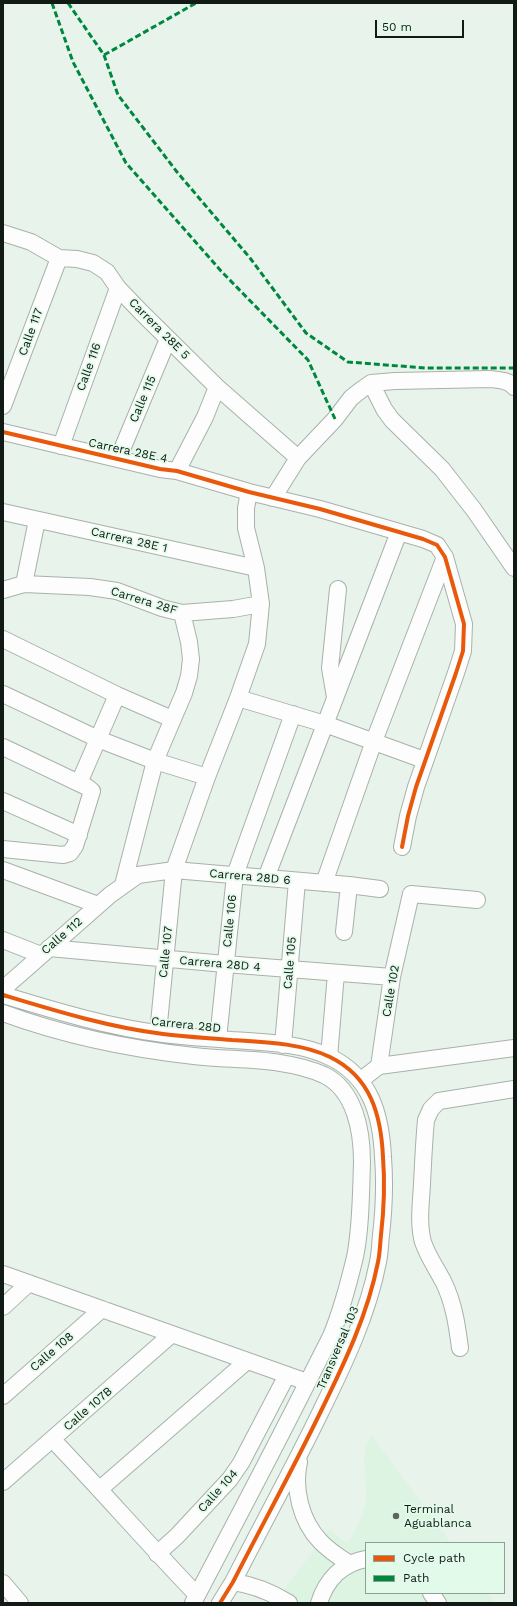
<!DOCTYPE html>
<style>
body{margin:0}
#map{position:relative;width:517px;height:1606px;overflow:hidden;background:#e8f4eb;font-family:"Work Sans",sans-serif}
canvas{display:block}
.frame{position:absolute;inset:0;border:4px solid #111a14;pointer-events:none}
.legend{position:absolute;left:365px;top:1542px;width:140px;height:52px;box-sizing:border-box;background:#e2fae9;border:1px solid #8ea094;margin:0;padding:5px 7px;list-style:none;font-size:12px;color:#111a14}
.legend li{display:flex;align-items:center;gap:8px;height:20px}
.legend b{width:20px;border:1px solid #8ea094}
.scale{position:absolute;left:375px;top:20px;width:89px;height:18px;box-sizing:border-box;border:2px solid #111a14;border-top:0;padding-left:5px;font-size:12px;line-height:14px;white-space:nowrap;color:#111a14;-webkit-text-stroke:3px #e2fae9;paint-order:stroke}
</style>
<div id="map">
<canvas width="517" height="1606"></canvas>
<div class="frame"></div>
<ul class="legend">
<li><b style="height:5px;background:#e8590c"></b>Cycle path</li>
<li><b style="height:5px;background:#00873e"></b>Path</li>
</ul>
<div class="scale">50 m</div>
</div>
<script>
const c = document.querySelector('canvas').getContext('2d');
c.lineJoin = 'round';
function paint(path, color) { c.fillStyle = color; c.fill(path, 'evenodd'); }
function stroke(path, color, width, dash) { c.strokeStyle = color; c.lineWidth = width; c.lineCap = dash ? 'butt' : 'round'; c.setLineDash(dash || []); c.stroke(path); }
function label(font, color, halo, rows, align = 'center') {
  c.font = font + ' "Work Sans",sans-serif'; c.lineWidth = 3.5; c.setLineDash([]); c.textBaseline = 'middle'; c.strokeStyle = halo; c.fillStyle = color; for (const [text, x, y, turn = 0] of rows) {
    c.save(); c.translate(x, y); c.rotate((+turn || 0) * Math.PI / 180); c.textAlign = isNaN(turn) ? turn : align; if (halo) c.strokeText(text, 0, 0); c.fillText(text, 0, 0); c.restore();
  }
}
paint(new Path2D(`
 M371,1434L451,1543H366V1593H488L495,1603H273L330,1529L341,1539L348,1542L352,1536L360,1521L366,1502V1487L364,1459L365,1449Z`), '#def4e3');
const minor = new Path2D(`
 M3,233L31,242L59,258L77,259L93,263L107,272L118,288L141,312L217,387L298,458
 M371,383L395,381L490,379C498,380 509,380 514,387
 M3,406L59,258
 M3,432L160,469L177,471L249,492L320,509L423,539L437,545L445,557L464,624L463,651L456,673L416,787L408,816L402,847
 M61,446L118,288
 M118,459L168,339
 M177,471L205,417L217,387
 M273,498L298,458L335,419L351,398L361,390L371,383L384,409L392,420L442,469L474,510L514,568
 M3,512L256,568
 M24,584L37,520
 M3,590L24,584L90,587L117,591L162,608L182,613L233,609L261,604
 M3,639L117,695L172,719
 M3,694L98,739L155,761L184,693L189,676L191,659L189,642L182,613
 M335,697L330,668L338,589
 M238,698L325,724L424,760
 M3,747L87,787L92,791L75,846L70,853L63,855L3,849
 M79,783L117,695
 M3,801L79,835
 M3,870L98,905
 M266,878L399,532
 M324,883L374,741L445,557
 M123,885L155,761L207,777
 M344,932L349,885
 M3,940L41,955
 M49,948L225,964L392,977
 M3,989L110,895L138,875L174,870L349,885L380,889
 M3,995C56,1011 108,1027 163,1034C186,1037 209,1038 232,1040C264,1042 301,1043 330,1057C371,1077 381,1115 383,1157C385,1183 384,1209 381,1235C380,1244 380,1253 378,1262C368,1314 344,1364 321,1411C293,1469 262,1525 233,1582L220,1603
 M3,1013C63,1035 130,1049 194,1056C236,1061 284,1057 324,1075C355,1090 362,1131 362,1162C361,1192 361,1228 355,1257C349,1282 341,1312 331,1336C319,1360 306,1385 294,1409C261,1474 227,1538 193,1603
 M158,1033L174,870L207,777L238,698L257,644L261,604L256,568L246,528V508L249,492
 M218,1039L235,875L293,714
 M283,1045L297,881
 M329,1057L336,973
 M379,1066L514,1048
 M361,1080L379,1066L392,977L411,894L477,900
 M3,1274L307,1382
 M3,1307L29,1283
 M460,1348C457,1325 454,1304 444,1283C437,1269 428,1257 423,1242C418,1224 421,1203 422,1184C423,1163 424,1141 426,1120L431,1109L439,1101L514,1089
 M3,1396L102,1309
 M53,1440C102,1491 148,1544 197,1595
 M299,1462C293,1489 301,1521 320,1541C329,1551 339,1557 350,1564
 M3,1482L172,1334
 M100,1489L247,1361
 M157,1554L177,1536L230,1479L241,1463L287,1375
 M233,1582C254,1585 271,1592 289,1603
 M3,1583L20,1603
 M431,1593L438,1603
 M319,1603C326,1580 342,1563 366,1559`);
stroke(minor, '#a8b1aa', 18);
stroke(minor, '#fcfdfc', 16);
stroke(new Path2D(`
 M52,3L73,62L126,163L221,271L308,360L335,419
 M68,3L104,55L118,95L177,172L250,258L306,333L348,362L425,368H514
 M104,55L196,3`), '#00873e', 3, [6, 3]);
stroke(new Path2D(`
 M3,432L160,469L177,471L249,492L320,509L423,539L437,545L445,557L464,624L463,651L456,673L416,787L408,816L402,847
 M3,995C56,1011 108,1027 163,1034C186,1037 209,1038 232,1040C264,1042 301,1043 330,1057C371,1077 381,1115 383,1157C385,1183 384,1209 381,1235C380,1244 380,1253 378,1262C368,1314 344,1364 321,1411C293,1469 262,1525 233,1582L220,1603`), '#e8590c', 4);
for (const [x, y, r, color] of [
 [396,1516,4,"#5c665f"]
]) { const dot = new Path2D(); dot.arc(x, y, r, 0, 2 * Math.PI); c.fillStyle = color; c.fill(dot); stroke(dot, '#e2fae9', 1.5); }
label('12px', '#111a14', '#e2fae9', [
 ["Carrera 28E 5",159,329,45],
 ["Calle 117",31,332,-70],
 ["Calle 116",89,367,-70],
 ["Calle 115",143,399,-67],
 ["Carrera 28E 4",128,451,12],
 ["Carrera 28E 1",129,540,13],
 ["Carrera 28F",144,601,17],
 ["Carrera 28D 6",250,877,5],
 ["Calle 106",230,921,-84],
 ["Calle 112",62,936,-41],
 ["Calle 107",166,952,-84],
 ["Calle 105",290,963,-85],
 ["Carrera 28D 4",220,964,5],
 ["Calle 102",391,991,-80],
 ["Carrera 28D",186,1025,6],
 ["Transversal 103",338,1348,-67],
 ["Calle 108",52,1352,-41],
 ["Calle 107B",88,1409,-41],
 ["Calle 104",218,1491,-48]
]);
label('12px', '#111a14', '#e2fae9', [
 ["Terminal",404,1509],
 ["Aguablanca",404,1523]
], 'left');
</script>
